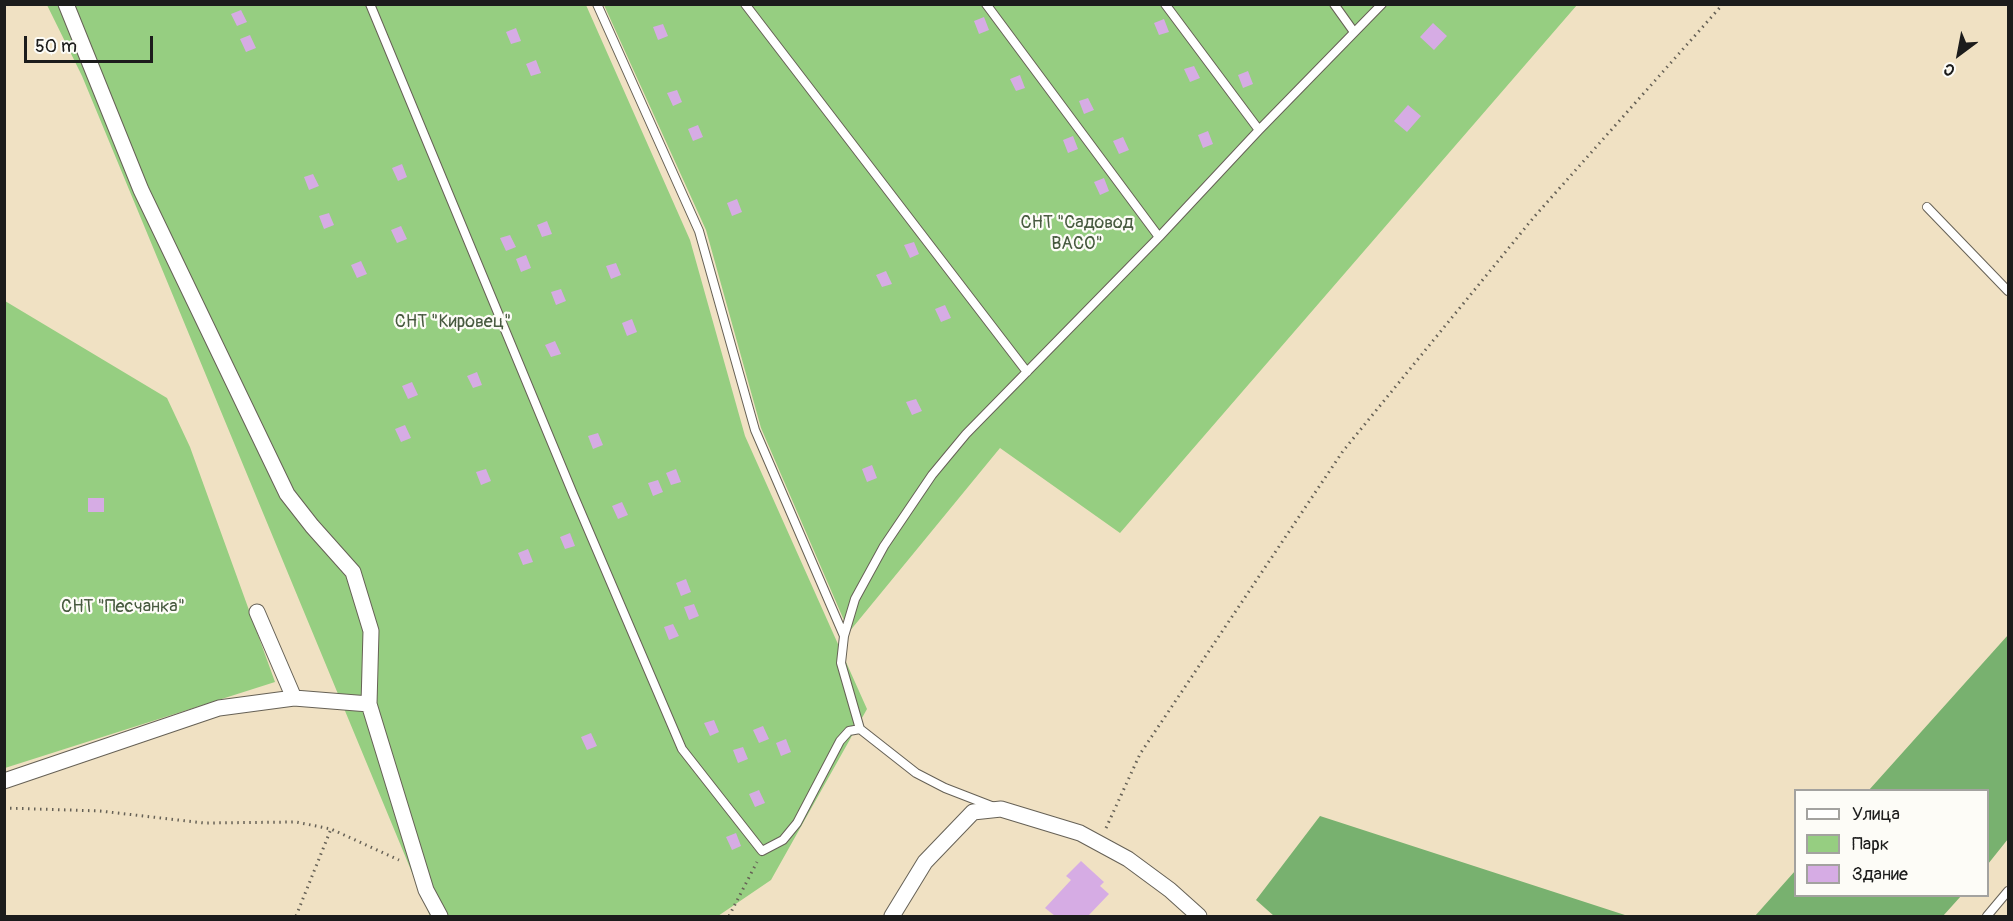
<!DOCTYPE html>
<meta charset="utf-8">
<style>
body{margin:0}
#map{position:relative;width:2013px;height:921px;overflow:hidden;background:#f0e1c3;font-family:Pangolin,sans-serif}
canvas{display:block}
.frame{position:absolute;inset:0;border:6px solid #1c1c1c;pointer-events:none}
.legend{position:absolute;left:1794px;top:789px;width:195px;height:108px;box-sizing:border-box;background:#fdfcf7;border:2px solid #a3a29f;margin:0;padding:8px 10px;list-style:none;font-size:18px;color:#1c1c1c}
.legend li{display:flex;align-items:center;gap:12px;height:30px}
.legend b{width:30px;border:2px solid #a3a29f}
.north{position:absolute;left:1929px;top:24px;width:60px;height:60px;-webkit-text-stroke:4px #fdfcf7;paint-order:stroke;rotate:212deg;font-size:16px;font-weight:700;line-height:24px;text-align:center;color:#1c1c1c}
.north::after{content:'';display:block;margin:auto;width:21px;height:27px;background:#1c1c1c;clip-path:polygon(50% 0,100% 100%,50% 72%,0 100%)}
.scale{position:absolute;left:24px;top:36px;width:129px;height:27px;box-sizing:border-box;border:3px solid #1c1c1c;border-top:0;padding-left:8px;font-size:18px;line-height:21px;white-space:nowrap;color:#1c1c1c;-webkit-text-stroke:4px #fdfcf7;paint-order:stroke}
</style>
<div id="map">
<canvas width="2013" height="921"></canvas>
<div class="frame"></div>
<ul class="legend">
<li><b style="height:8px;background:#fff"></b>Улица</li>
<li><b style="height:16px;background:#96ce81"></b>Парк</li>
<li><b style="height:16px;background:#d6ace4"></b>Здание</li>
</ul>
<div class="north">С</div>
<div class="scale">50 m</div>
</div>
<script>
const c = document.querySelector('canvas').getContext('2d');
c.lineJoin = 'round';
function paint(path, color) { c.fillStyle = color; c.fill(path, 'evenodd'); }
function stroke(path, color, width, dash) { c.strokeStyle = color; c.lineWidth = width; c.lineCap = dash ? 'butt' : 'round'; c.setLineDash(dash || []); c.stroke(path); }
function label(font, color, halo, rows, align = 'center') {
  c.font = font + ' Pangolin,sans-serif'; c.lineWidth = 4.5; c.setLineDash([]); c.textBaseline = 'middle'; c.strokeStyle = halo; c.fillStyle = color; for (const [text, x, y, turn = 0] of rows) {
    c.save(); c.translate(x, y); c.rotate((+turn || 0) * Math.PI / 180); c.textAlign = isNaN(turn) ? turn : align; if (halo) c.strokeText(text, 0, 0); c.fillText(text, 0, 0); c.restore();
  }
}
paint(new Path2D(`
 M47,5H586L690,240L745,436L867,709L771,880L718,916H430L82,76Z
 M604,5H1577L1120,533L1000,448L849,632L761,428L706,230Z
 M5,301L167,398L190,447L275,682L5,768Z`), '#96ce81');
paint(new Path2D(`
 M2008,635V839L1988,864V790H1869Z
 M1320,816L1628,916H1274L1256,900Z
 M1795,871L1796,896H1961L1943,916H1755Z`), '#78b16f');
paint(new Path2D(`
 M241,10L247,22L237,26L231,14Z
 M984,17L989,30L979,34L974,21Z
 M1164,19L1169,32L1159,35L1154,23Z
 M1433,23L1447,36L1434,50L1420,37Z
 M663,24L668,36L658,40L653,27Z
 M516,28L521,41L511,44L506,32Z
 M250,35L256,48L246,52L240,39Z
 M536,60L541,73L531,76L526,64Z
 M1194,66L1200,78L1190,82L1184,69Z
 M1248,71L1253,84L1243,88L1238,75Z
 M1020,75L1025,88L1016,91L1010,79Z
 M677,90L682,102L673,106L667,93Z
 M1088,98L1094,110L1084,114L1079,101Z
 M1408,105L1421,116L1407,132L1394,121Z
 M698,125L703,137L693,141L688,129Z
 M1208,131L1213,144L1203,148L1198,135Z
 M1073,136L1078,149L1068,153L1063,140Z
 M1123,137L1129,150L1119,154L1113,141Z
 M402,164L407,177L398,181L392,168Z
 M313,174L319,186L309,190L304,177Z
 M1104,178L1109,191L1100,195L1094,182Z
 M737,199L742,212L732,216L727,203Z
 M329,213L334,225L324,229L319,216Z
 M547,221L552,234L542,237L537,225Z
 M401,226L407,239L397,243L391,230Z
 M510,235L516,247L506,251L500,238Z
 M914,242L919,254L910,258L904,245Z
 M526,255L531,268L521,272L516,259Z
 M361,261L367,274L357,278L351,265Z
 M616,263L621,275L611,279L606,266Z
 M886,271L892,284L882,287L876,275Z
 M561,289L566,301L556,305L551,292Z
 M945,305L951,318L941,322L935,309Z
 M632,319L637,332L627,336L622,323Z
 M555,341L561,354L551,357L545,345Z
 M477,372L482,385L473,388L467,376Z
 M412,382L418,395L408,399L402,386Z
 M916,399L922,411L912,415L906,402Z
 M405,425L411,438L401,442L395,429Z
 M598,433L603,445L593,449L588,436Z
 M872,465L877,478L867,482L862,469Z
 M486,469L491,481L481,485L476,472Z
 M676,469L681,482L671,485L666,473Z
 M658,480L663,492L653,496L648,483Z
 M88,498H104V512H88Z
 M622,502L628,515L618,519L612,506Z
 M570,533L575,546L565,549L560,537Z
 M528,549L533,562L523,565L518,553Z
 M686,579L691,592L681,596L676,583Z
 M694,604L699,616L689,620L684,607Z
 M673,624L679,636L669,640L664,627Z
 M714,720L719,732L710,736L704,723Z
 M763,726L769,739L759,743L753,730Z
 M591,733L597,746L587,750L581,737Z
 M786,739L791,752L781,756L776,743Z
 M743,747L748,759L738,763L733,750Z
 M759,790L765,803L755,807L749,794Z
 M736,833L741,846L732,850L726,837Z
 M1081,861L1104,882L1100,886L1109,894L1088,916H1055L1045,908L1071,880L1066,876Z`), '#d6ace4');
const service = new Path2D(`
 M370,4L573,494L682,749L762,851L783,840L797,823L840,741L849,731L860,729
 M597,4L699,231L755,430L844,636
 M745,4L1027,372
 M986,4L1159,237
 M1165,4L1259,130
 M1334,4L1354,32
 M1927,207L2008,291
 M994,807L945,788L916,773L860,729L841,663L844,636L855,599L884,546L932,475L966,434L1159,237L1259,130L1382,4
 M1987,916L2008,891`);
const minor = new Path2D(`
 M66,4L141,190L287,494L312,526L353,572L371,631L369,704
 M257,612L294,698
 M4,781L219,708L294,698L369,704L426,890L440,916
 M892,916L925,862L973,812L1001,809L1080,833L1128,859L1170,890L1199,916`);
stroke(service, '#666156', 10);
stroke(minor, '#666156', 17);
stroke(new Path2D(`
 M4,808L100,811L204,823L296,822L331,829L399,860
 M1106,828L1140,754L1343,451L1534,217L1723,4
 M296,916L331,829
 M729,916L757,862`), '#666156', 3, [1.5, 4.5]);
stroke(service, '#fff', 8);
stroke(minor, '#fff', 15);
label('18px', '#475a3f', '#fdfcf7', [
 ["СНТ \"Садовод",1077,223],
 ["ВАСО\"",1077,244],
 ["СНТ \"Кировец\"",453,322],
 ["СНТ \"Песчанка\"",123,607]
]);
</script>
